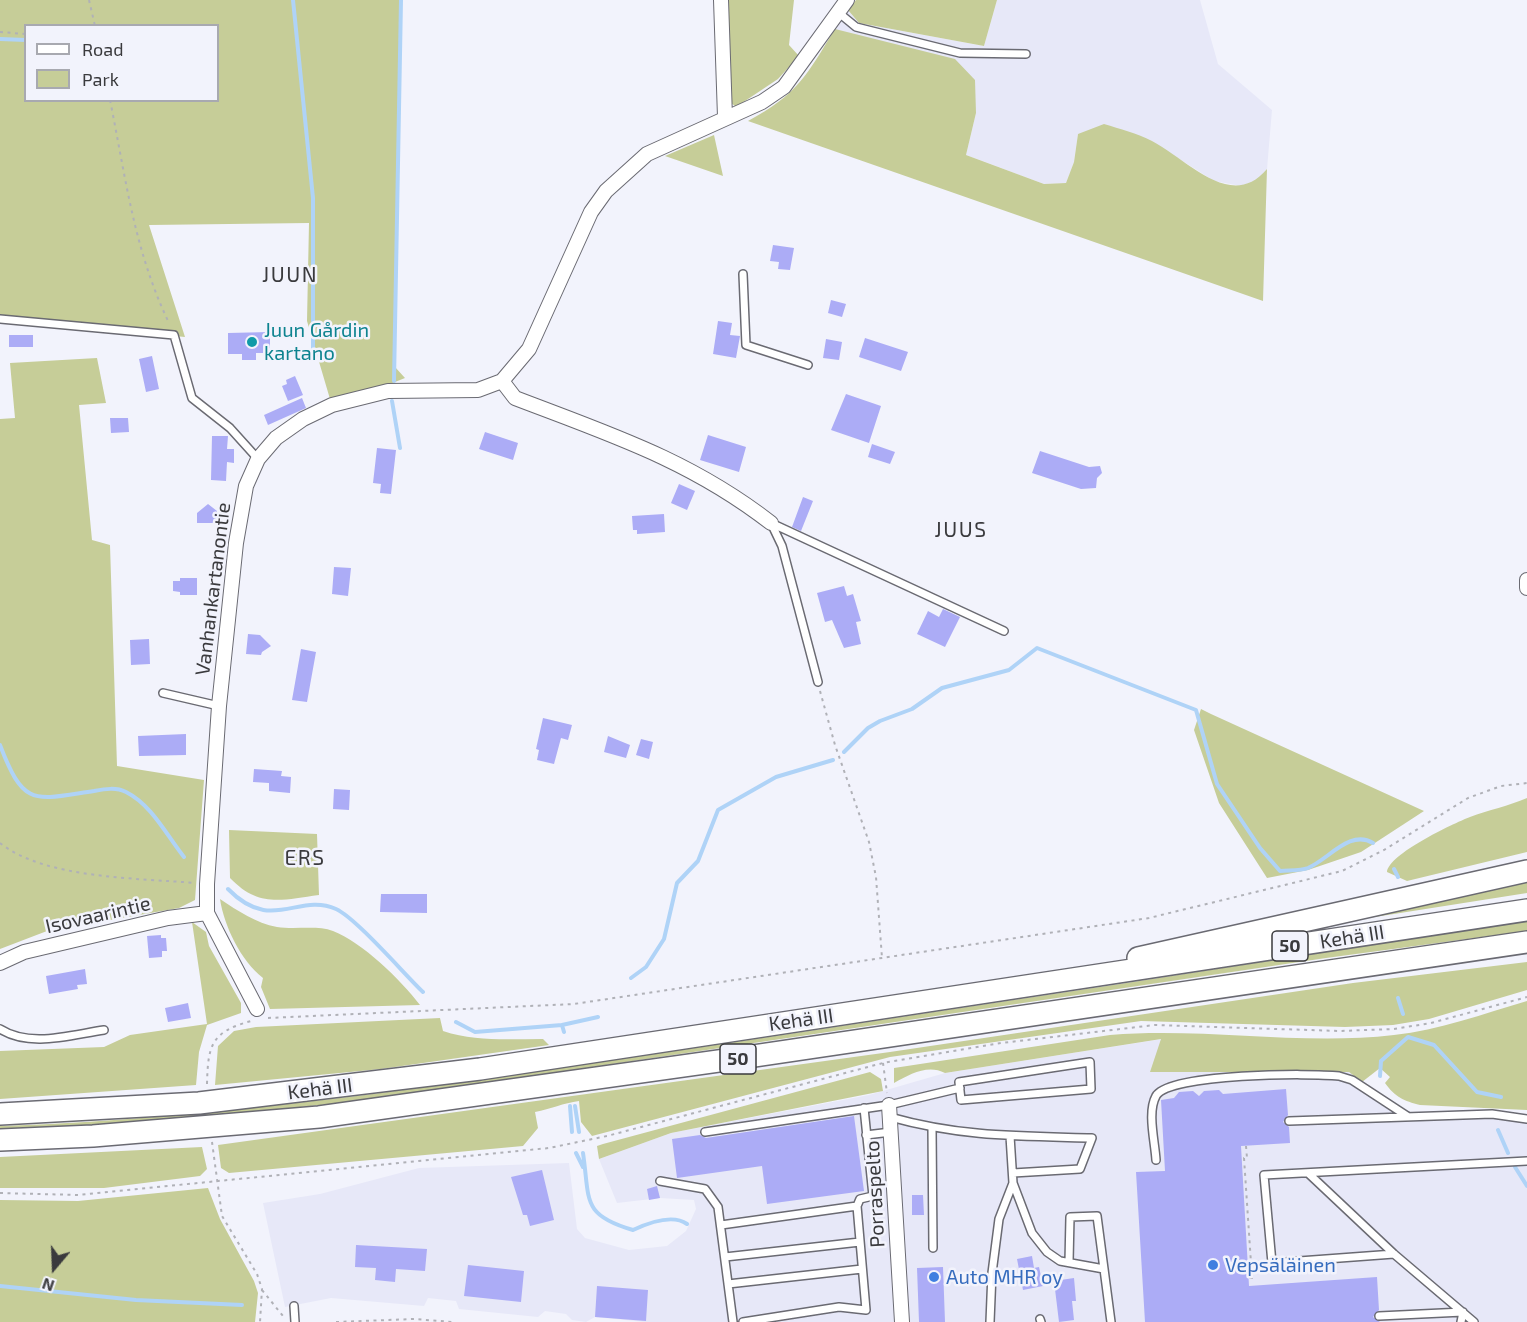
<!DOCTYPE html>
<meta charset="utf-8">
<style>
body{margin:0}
#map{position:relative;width:1527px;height:1322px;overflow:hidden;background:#f2f3fc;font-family:"Exo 2",sans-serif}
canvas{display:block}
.legend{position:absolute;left:24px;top:24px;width:195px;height:78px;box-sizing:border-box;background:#f2f3fc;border:2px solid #a8a9b0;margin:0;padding:8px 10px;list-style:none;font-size:18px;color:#3a3a3d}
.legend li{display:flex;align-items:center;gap:12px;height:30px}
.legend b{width:30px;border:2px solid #a8a9b0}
.north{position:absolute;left:24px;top:1238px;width:60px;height:60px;-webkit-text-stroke:4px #f2f3fc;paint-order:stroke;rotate:199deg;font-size:16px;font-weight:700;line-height:24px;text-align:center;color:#3a3a3d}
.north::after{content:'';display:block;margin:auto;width:21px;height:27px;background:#3a3a3d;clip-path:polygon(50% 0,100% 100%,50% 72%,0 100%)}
</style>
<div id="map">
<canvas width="1527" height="1322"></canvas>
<ul class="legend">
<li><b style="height:8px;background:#fff"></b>Road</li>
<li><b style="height:16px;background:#c6cd98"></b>Park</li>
</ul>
<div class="north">N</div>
</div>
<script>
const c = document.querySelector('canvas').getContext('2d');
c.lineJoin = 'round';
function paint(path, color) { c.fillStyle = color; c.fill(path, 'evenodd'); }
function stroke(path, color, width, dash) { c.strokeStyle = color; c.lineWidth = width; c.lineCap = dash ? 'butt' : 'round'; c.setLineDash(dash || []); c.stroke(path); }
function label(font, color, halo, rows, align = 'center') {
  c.font = font + ' "Exo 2",sans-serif'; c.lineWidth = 5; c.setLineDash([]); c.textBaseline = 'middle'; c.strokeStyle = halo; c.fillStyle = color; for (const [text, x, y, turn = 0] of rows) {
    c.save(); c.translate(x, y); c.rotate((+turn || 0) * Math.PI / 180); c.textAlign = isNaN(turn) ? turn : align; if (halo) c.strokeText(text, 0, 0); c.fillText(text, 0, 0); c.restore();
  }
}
paint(new Path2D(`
 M997,0H1200L1218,64L1272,110L1267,169L1258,180L1241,186L1214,181L1151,141L1078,134L1074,162L1066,183L1044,184L966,155L976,113L835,30L848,10L859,23L984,46Z
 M1162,1039L1151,1072H1349L1407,1116L1492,1114L1527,1119V1322H645L595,1317L586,1322L572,1320L566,1314L545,1311L538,1317L459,1309L456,1301L428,1298L424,1306L331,1298L285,1307L263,1203L320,1194L419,1168L569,1163L577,1229L585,1238L629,1250L667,1246L686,1231L696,1209L694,1200L660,1198L617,1203L599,1159L671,1133L869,1095L945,1073Z`), '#e7e8f8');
paint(new Path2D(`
 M0,0H400L395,367L405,378L390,384L330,399L307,321L309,223L149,225L185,337L0,319ZM26,26H218V100H26Z
 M723,0H794L789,45L799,56L778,79L736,107L730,102Z
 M856,0H997L984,46L859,23L848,10Z
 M835,29L955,59L975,80L976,113L966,155L1044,184L1066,183L1074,162L1078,134L1104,124C1120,129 1137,133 1152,141C1187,159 1231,212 1267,169L1263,301L748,121C798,94 806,76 835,29Z
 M714,135L723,176L665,156Z
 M97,358L106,403L79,405L92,540L110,545L117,766L204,780L195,900L179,908L47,931L0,949V419L15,418L10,363Z
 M1201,709L1211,714L1424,811L1361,852L1308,870L1267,878L1219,803L1194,730Z
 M1527,798V852L1407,881L1387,872C1389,854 1452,824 1470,817C1488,810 1509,806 1527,798Z
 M229,830L317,834L319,895C281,900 259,908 230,878Z
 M1527,879V893L1324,925Z
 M220,899C238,911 256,923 277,927C295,930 317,925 333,931C363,943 400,979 420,1005L270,1009L261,987L263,978C241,961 224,926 220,899Z
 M1527,920V931L1326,958L370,1100L142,1123L0,1131V1126C240,1118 478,1080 715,1045C986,1004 1257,964 1527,920Z
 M192,922L206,932L209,946L241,1003V1013L207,1025L199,1052L196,1085L0,1099V1051L104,1047L130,1035L207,1024Z
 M1527,962V990L1429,1019L1393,1025L1345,1027L1141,1021L890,1057L592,1136L581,1122L579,1101C563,1103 551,1109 535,1112L538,1128L523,1146L229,1173L221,1168L218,1145L890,1052L1353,983Z
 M1527,1001V1110L1420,1105C1404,1101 1395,1097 1385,1083L1390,1077L1380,1068L1362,1082L1349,1072H1150L1161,1039L945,1073C928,1064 910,1074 894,1083V1068L1110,1035C1204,1027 1300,1046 1394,1035C1439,1030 1483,1014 1527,1001Z
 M440,1018L443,1031C476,1042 509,1039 543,1039L549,1045L381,1069L215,1085L218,1046L234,1031L256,1027Z
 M870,1072L881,1079L883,1091L671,1133L599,1159L597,1146L603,1144Z
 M202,1147L207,1169L200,1176L104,1188H0V1157Z
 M208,1188L220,1219L254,1281L258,1293L255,1322H0V1200L78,1201Z`), '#c6cd98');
stroke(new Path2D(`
 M293,0L313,198V359
 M0,39L26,40
 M394,381L401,0
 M392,401L400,448
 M0,745C24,808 34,800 94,791C105,789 116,787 126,792C152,805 167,836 184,857
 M844,752L868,728L880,721L912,709L942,688L1009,670L1037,648L1196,710L1217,784L1260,848L1280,871C1289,870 1300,871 1308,868C1329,859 1350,829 1373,843
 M1394,869L1398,877
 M228,889C272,934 298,892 336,909C356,918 405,975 423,992
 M631,978L646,967L664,939L677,883L698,861L718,810L776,777L833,760
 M1398,998L1403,1014
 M456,1022L475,1032L562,1025L564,1032
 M562,1025L598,1017
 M1380,1076L1381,1061L1408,1037L1434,1045L1477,1092L1501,1097
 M570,1106L572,1132
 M575,1106L579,1132
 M1498,1130L1508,1153
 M576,1153L583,1167
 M583,1153C590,1200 581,1215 633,1230C648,1223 673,1214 687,1224
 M1515,1167L1527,1186
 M0,1286L136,1300L242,1305`), '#afd3f7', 4);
paint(new Path2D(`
 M773,245L794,248L790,270L778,269L779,262L770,261Z
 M831,300L846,304L842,317L828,313Z
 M718,321L732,323L730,335L740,336L736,358L713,354Z
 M270,332V353H256V360H242V354H228V333Z
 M9,335H33V347H9Z
 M865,338L908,352L901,371L859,357Z
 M826,339L842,342L839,360L823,358Z
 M152,356L159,389L146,392L139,359Z
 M295,376L303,395L288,401L282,386L287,384L286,380Z
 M846,394L881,406L869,443L831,430Z
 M302,398L306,408L268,425L264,415Z
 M110,418H128L129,432L111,433Z
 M485,432L518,443L513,460L479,449Z
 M708,435L746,447L739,472L700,460Z
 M212,436H228L227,449H234V463L227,462L226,481L211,480Z
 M872,444L895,452L890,464L868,457Z
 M377,448L396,450L391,494L380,493L381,484L373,483Z
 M1040,451L1089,467L1100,466L1102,473L1097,478L1096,488L1081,489L1032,473Z
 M679,484L695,491L687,510L671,503Z
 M803,497L813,501L801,531L792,527Z
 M208,504L217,511V523H197V513Z
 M664,514L665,532L637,534V530H633L632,516Z
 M334,567L351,568L348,596L332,594Z
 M180,578H197V595H180V592L173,591V581H180Z
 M844,586L847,596L853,594L861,621L856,622L861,644L844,648L832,620L825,622L817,593Z
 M943,609L960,617L945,647L917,634L928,611L939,617Z
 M248,634L260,635L271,646L262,652L261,655L246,654Z
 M149,639L150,664L131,665L130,640Z
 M301,649L316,652L307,702L292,700Z
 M543,718L572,725L568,740L561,738L554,764L537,760L539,750L536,749Z
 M186,734V755L139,756L138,736Z
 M608,736L630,745L626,758L604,752Z
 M641,739L653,742L649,759L636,755Z
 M254,769L282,771L281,776L291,777L290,793L269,791V783L253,782Z
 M334,789L350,790L349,810L333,809Z
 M381,894H427V913L380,912Z
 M161,935V938H166L167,951H162V957L149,958L147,936Z
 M85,969L87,984L77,985L78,989L49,994L46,976Z
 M188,1003L191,1018L168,1022L165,1008Z
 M1286,1089L1288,1115L1283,1122L1289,1127L1290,1143L1241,1146L1249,1286L1377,1277L1379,1310L1373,1317L1380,1322H1145L1136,1172L1165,1171L1161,1100L1174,1098L1179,1092L1193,1091L1199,1096L1204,1091L1219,1090L1223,1094Z
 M854,1116L864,1191L767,1204L762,1166L677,1178L672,1139L700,1135L706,1138Z
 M542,1170L554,1220L530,1226L527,1215H523L511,1177Z
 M657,1186L660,1198L649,1200L647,1189Z
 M912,1195H923L924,1215H912Z
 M356,1245L427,1249L425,1271L396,1269L395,1282L375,1280L376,1268L355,1267Z
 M1032,1256L1034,1268L1039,1267L1043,1286L1023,1290L1017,1259Z
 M468,1265L524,1271L521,1302L464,1296Z
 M943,1267L945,1322H919L917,1268Z
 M1074,1278L1076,1301H1072L1074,1320L1059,1322L1054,1281Z
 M597,1286L648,1290L646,1321L595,1317Z`), '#acacf6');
const service = new Path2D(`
 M839,13L856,27L960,53L1026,54
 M743,274L746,345L808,365
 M0,319L174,335L192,398L230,428L258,459
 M771,523L1004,631
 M771,523L782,546L818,682
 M163,693L219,706
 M0,1029C30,1048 70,1035 104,1030
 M1090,1062L1091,1089L961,1100L959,1082Z
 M890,1117C961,1137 1019,1136 1092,1138L1080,1169L1013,1173
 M1289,1121L1492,1114L1527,1119
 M932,1128L933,1248
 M705,1132L889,1105L960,1088
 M866,1135L891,1132
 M1010,1136L1013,1183L1032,1233L1047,1252L1060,1261L1104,1269
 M1156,1160C1155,1142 1147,1112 1156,1096C1168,1073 1312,1073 1339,1076L1352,1080L1407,1116
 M1308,1173L1394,1254L1474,1322
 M660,1181L705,1189L718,1207L733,1322
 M857,1206L860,1199L873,1196L864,1108
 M721,1225L857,1206L866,1310L839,1307L743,1322
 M1394,1254L1272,1263L1264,1175L1527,1161
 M725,1257L860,1242
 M1069,1262L1070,1217L1097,1216L1111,1322
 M728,1284L862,1269
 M294,1306L295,1322
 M1379,1316L1463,1312L1461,1322
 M1040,1319L1041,1322
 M990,1322L992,1273L999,1219L1013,1183`);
const minor = new Path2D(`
 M721,0L725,117
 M502,381L515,398C609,434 690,460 771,523
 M1527,580V588
 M0,963L24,952L168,918L207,913
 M257,1009L207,913V884L219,706L236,543L246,486L258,459L276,438L303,419L332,405L388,391L478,390L502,381L529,349L591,212L606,191L647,154L762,102L784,87L847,0
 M889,1105L902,1322`);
const trunk = new Path2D(`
 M1138,958L1527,871
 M0,1114L199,1103L480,1069L1527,910
 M0,1140L93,1136L319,1117L747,1057L1527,942`);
stroke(service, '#6a6a72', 10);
stroke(minor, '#6a6a72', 16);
stroke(trunk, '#6a6a72', 24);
stroke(new Path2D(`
 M89,0L95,26
 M0,32L26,34
 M110,100C126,179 134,250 169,323
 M820,691L835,745L869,842L876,877L882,958
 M0,843C45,879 139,878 195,883
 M268,1018L574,1004L1149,918L1342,871L1384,850L1468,798L1501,786L1527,783
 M883,1063L887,1093
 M207,1084C208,1045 211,1032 251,1021
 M212,1142L222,1216L257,1274L262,1289L260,1322
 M1246,1146L1247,1158H1244L1252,1278H1249
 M0,1193L78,1195L549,1148L607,1136L883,1063L1001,1043L1155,1025L1339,1031L1394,1029L1431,1023L1527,997
 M262,1290L283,1316
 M336,1322L414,1319L452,1322`), '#b0b1b7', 2, [3, 4.5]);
stroke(service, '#fff', 7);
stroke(minor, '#fff', 14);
stroke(trunk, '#fff', 21);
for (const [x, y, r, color] of [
 [252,342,6,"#0f9aa8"],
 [1213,1265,6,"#3f7fe0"],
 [934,1277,6,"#3f7fe0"]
]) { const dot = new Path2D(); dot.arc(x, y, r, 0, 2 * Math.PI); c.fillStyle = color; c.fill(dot); stroke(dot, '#f2f3fc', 2); }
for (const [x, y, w] of [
 [1290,946,36],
 [738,1059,36]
]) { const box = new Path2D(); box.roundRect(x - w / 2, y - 15, w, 30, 4.5); c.fillStyle = '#f2f3fc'; c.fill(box); stroke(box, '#3a3a3d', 1.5); }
label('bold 18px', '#3a3a3d', null, [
 ["50",1290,946],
 ["50",738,1059]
]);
label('20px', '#0d838f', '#f2f3fc', [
 ["Juun Gårdin",264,330],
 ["kartano",264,353]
], 'left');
label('20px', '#3a3a3d', '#f2f3fc', [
 ["Vanhankartanontie",213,589,-83],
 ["Isovaarintie",98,915,-13],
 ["Kehä III",1352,937,-9],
 ["Kehä III",801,1020,-8],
 ["Kehä III",320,1089,-7],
 ["Porraspelto",875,1194,-93]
]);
label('20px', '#366cbe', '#f2f3fc', [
 ["Vepsäläinen",1225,1265],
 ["Auto MHR oy",946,1277]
], 'left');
c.letterSpacing = '1.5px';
label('21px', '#3a3a3d', '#f2f3fc', [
 ["JUUN",290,275],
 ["JUUS",961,530],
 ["ERS",305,858]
]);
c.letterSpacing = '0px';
</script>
